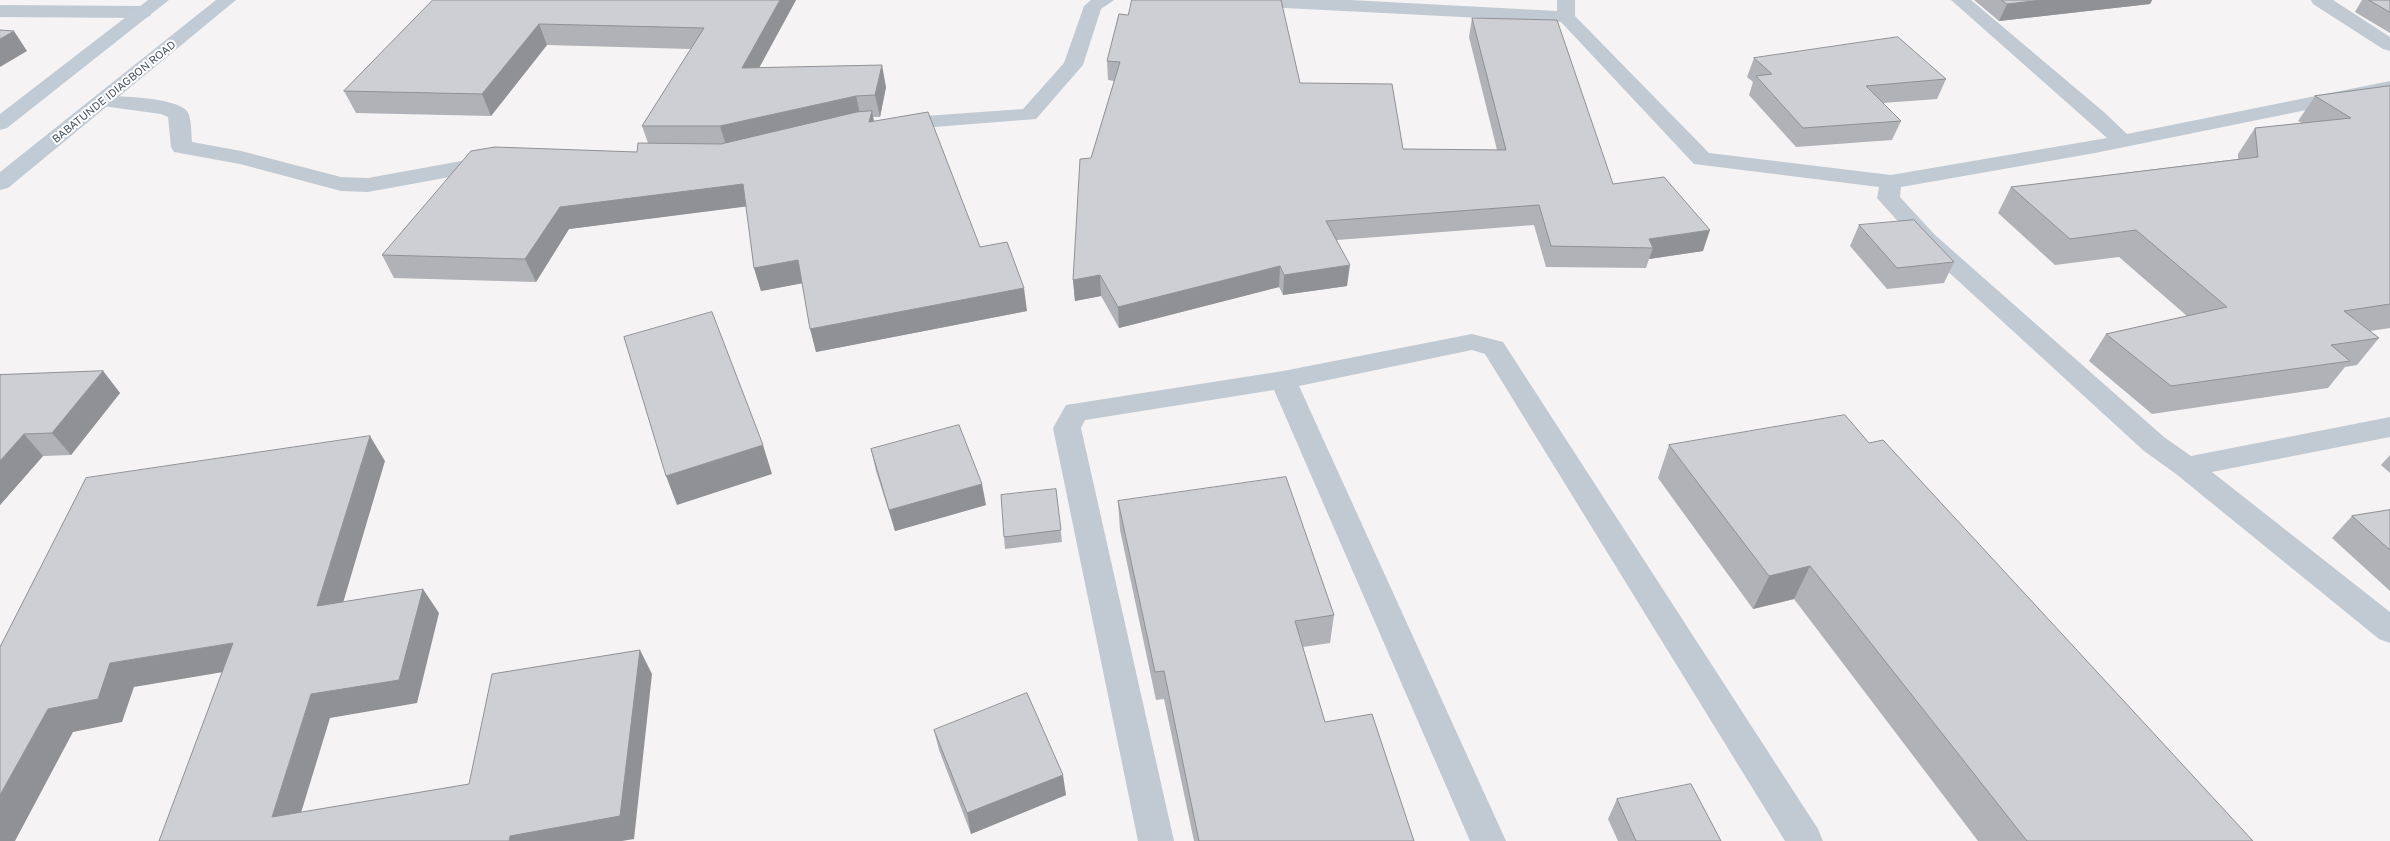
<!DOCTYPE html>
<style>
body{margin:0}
canvas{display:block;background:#f5f3f3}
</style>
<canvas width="2390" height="841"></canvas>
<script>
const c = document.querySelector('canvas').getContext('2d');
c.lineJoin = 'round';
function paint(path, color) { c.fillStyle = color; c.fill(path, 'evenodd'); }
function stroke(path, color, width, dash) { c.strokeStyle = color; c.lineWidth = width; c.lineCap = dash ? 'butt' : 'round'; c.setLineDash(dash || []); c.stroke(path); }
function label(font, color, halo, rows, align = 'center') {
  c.font = font + ' "Golos Text",sans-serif'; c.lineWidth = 4; c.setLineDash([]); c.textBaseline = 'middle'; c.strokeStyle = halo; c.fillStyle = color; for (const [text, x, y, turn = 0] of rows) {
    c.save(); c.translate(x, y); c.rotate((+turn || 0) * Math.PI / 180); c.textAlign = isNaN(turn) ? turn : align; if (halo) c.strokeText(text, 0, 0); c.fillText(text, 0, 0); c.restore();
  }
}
paint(new Path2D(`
 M1472,334L1503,342L1818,829L1823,841H1785L1485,354L1472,350L1299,386L1506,841H1470L1274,390L1085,420L1081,428L1174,841H1138L1053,428L1066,405L1283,371Z`), '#c1cad2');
paint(new Path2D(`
 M1091,0H1114L1101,9L1083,65L1036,119L896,130L889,128L885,124L889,120L896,118L1023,109L1064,63L1084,6Z
 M1236,0H1350L1557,11V0H1575V16L1709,153L1891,175L2107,138L1951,0H1971L2105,113L2127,134L2390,81V93L2095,153L1901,187L1900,197L1935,235L2164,437L2191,456L2390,417V437L2212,472L2390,612V643L2379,639L2176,474L2144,451L1919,245L1877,198L1879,187L1694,164L1561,22L1245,6L1238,4Z
 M2311,0H2333L2390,37V51L2383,49L2313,4Z
 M0,5L143,6L150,8L152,12L150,16L143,18L0,17Z
 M102,95C121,97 175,97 187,111C192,118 191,134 192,142L241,151L341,177L368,178L494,155L502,157L505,162L502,167L494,169L368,192L341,191L240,164L174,152L171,147L168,117L161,114L95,105L92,101L95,97Z`), '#c1cad2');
paint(new Path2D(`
 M148,0H169L7,128L0,130V114Z
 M216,0H236L8,188L0,190V172Z`), '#c1cbd6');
paint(new Path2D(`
 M433,0H796L759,68L886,87L880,117H873L874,121L980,247L1027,311L816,352L802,283L761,291L754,268L746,206L569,229L536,282L394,278L382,255L637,152L648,143L642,126L691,49L547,45L491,116L356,113L344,91Z
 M1974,0H2152L2150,4L1999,21Z
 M2362,0H2390V33L2355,12Z
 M1119,14L1300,83L1403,149L1497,150L1469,37L1472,18L1613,184L1703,251L1649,259L1646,268L1546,267L1534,225L1337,240L1347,286L1283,295L1279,287L1119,328L1101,296L1075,301L1073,280L1091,158L1114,81L1108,80L1107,61Z
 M1754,58L1946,79L1937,99L1883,103L1901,121L1892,140L1796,147L1749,95L1753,82L1747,77Z
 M2390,86V328L2370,331L2379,338L2357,365L2345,367L2328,388L2152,414L2089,361L2106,334L2187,316L2119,257L2055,265L1998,213L2011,187L2238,159V154L2255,128L2302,123L2298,121L2315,96Z
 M1859,225L1954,262L1944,283L1887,289L1850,246Z
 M103,371L120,393L71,455L43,456L0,505V375Z
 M1869,443L2253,841H1978L1794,599L1753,609L1658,478L1669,445Z
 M871,449L986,505L895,531L876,471Z
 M2390,455V473L2381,465Z
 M1056,489L1062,542L1005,549L1004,537Z
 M1118,501L1334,615L1330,643L1303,647L1325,722L1414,841H1194L1164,699L1156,700L1120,530Z
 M2390,510V591L2332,538L2352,516Z
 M934,730L1066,795L971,834L939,750Z
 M1617,799L1721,841H1618L1608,819Z`), '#b0b2b7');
paint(new Path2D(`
 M780,0H796L747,90L742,68Z
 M2042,0H2152L2150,4L1999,21L2007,4Z
 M539,24L547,45L491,116L482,94Z
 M14,31L27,51L0,67V39Z
 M882,65L886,87L880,117L875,95Z
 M856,96L861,118L727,148L720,126Z
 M872,111L876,133L869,122Z
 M743,184L750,206L569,229L536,282L525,259L560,207Z
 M1710,230L1703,251L1649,259L1653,248L1649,239Z
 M798,260L804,283L761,291L754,268Z
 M1350,265L1347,286L1283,295L1284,275Z
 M1280,266L1279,287L1119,328L1118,307Z
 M1100,275L1101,296L1075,301L1073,280Z
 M1024,288L1027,311L816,352L810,329Z
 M103,371L120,393L71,455L52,433Z
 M24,434L43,456L0,505V461Z
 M370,436L385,461L335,630L317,606Z
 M763,445L772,474L677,505L666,476Z
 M982,484L986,505L895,531L889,510Z
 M1810,566L1794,599L1753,609L1769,576Z
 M423,589L439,613L417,703L330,718L293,839L272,817L311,694Z
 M233,643L253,667L134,687L122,722L73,732L15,841H0V795L48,709L110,663Z
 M640,650L652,674L634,839L622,841H509L510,836Z
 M1063,775L1066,795L971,834L967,813Z`), '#909195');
const building = new Path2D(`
 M433,0H780L742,68L882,65L875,95L856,96L720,126H642L704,28L539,24L482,94L344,91Z
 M1132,0H1281L1300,83L1392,84L1403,149L1506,150L1472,18L1557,20L1613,184L1664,177L1710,230L1649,239L1653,248L1551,246L1539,205L1326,221L1350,265L1284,275L1280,266L1118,307L1100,275L1073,280L1080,159L1091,158L1120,62L1107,61L1119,14L1128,15Z
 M2002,0H2042L2007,4Z
 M2369,0H2390V12Z
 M0,30L14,31L0,39Z
 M1898,37L1946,79L1866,86L1901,121L1803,128L1756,76L1772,74L1754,58Z
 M2390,86V304L2344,311L2379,338L2331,345L2350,361L2171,386L2106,334L2227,307L2136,230L2070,239L2011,187L2258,157L2255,128L2351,118L2315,96Z
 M872,111L869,122L928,112L980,247L1007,242L1024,288L810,329L798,260L754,268L743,184L560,207L525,259L382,255L471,151L495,147L637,152L638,143L721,144L857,112Z
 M1914,220L1954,262L1897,268L1859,225Z
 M712,312L763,445L666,476L624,337Z
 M103,371L52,433L24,434L0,461V375Z
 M1845,415L1869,443L1883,440L2253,841H2027L1810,566L1769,576L1669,445Z
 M959,425L982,484L889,510L871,449Z
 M370,436L317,606L423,589L399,680L311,694L272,817L469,784L492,674L640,650L620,816L510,836L509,841H159L233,643L110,663L98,699L48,709L0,795V647L86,478Z
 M1286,477L1334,615L1295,621L1325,722L1372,714L1414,841H1199L1164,671L1155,672L1118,501Z
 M1056,489L1061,530L1004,537L1001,495Z
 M2390,510V550L2352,516Z
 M1027,693L1063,775L967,813L934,730Z
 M1691,784L1721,841H1636L1617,799Z`);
paint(building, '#cdcfd5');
stroke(building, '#909195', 1);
label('11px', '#4a5661', '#fff', [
 ["BABATUNDE IDIAGBON ROAD",114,92,-39]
]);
</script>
